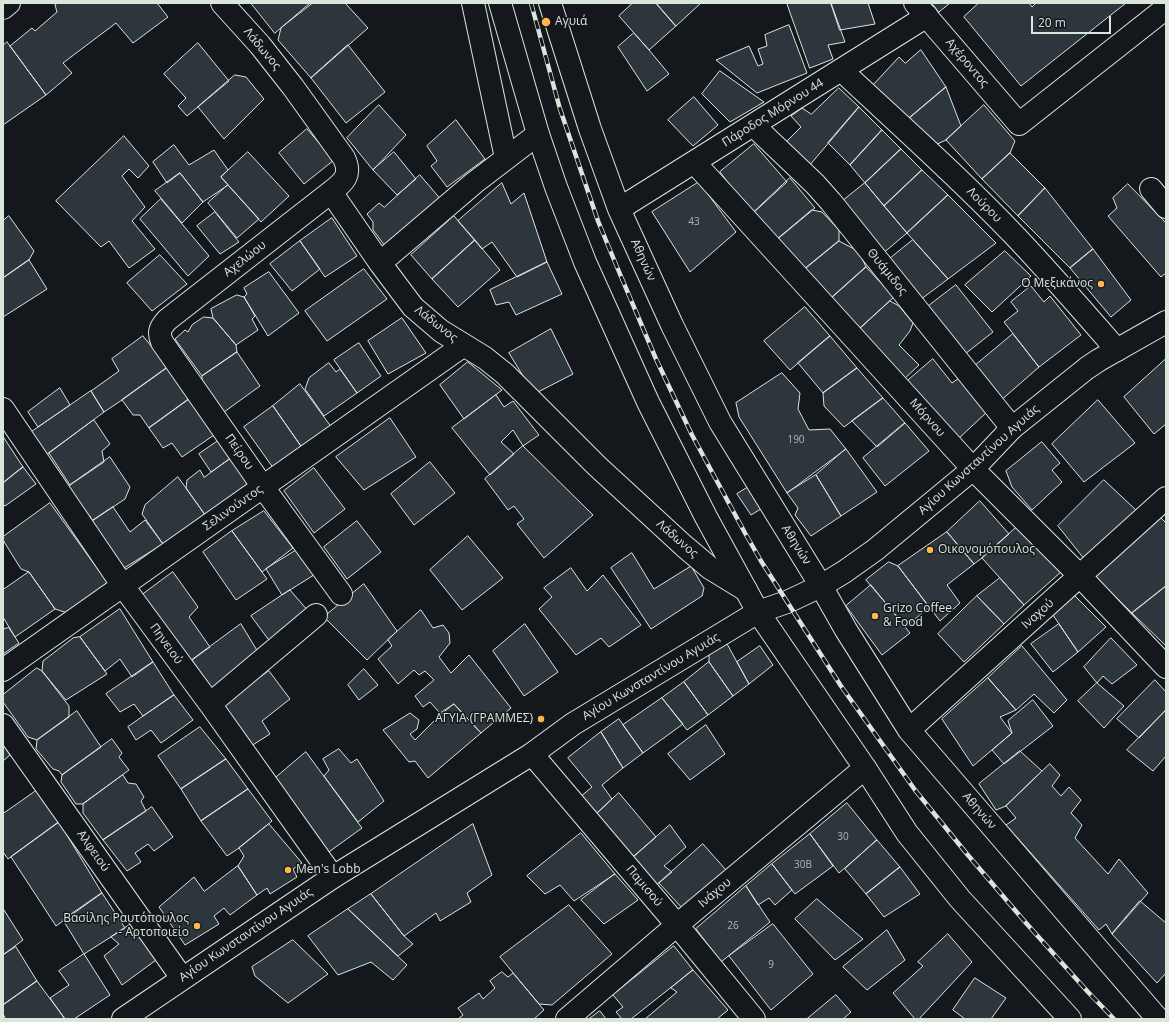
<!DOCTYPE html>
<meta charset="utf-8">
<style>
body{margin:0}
#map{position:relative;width:1169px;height:1022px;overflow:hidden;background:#14181c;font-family:"Open Sans",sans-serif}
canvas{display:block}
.frame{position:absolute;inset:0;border:4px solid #d8e6dc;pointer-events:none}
.scale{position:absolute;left:1031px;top:16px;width:80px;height:18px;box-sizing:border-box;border:2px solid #d8e6dc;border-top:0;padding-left:5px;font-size:12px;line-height:14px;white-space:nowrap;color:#d8e6dc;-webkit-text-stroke:3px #14181c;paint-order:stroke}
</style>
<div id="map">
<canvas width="1169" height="1022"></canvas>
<div class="frame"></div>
<div class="scale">20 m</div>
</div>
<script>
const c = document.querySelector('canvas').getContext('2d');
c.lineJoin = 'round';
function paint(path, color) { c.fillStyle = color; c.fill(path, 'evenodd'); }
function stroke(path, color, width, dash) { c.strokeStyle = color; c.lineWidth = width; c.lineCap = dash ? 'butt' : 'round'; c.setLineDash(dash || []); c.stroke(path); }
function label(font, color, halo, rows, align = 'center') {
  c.font = font + ' "Open Sans",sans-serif'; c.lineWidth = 3; c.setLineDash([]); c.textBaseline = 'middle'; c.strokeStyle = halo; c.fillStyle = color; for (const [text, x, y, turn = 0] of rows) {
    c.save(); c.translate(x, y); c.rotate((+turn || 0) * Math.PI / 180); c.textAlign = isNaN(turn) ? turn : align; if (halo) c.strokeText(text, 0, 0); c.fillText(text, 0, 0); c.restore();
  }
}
const building = new Path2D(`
 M58,3H157L168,17L133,43L116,23L63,63L72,73L46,95L10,46L32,28L35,31L57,12L55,5Z
 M251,3H310L275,33Z
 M313,3H345L368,28L311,78L278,40L281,28Z
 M633,3H656L676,26L649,50L619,16Z
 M656,3H701L676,26Z
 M787,3H831L845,42L828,45L833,59L810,68Z
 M831,3H868L875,24L840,30Z
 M932,3H950L939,12Z
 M979,3H1003L1004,4V3H1029L1032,7L1036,3H1126L1021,86L964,17Z
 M789,25L807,73L757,93L716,60L749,46L758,66L763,64L758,49L767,46L765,35Z
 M634,33L649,50L669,74L647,91L618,47Z
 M7,42L46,95L3,125V46Z
 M198,43L229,81L187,116L178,106L186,98L164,74Z
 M348,45L385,92L346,123L311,78Z
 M921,50L946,87L907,120L872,86L899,57L905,63Z
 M720,71L764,102L730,122L702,94Z
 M235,75L246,77L264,99L224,139L198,107Z
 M946,87L961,126L946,140L933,146L907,120Z
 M839,88L859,107L809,166L785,143L801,127L791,116L802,108L811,114Z
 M694,97L718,125L693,146L668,120Z
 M379,105L406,135L373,170L347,138Z
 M984,105L1015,141L1010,153L982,179L946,140Z
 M859,107L882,130L850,165L828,143Z
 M456,120L485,159L447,187L431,166L437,161L427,146Z
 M307,129L334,160L304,184L279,153Z
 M882,130L901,149L865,183L850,165Z
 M124,136L149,166L138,178L129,169L122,176L145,207L132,221L155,249L129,268L109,241L101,247L56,201Z
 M754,144L787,182L752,214L720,172Z
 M174,145L189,165L214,150L228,170L221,177L228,185L203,202L180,173L167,183L153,162Z
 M901,149L922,170L884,206L865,183Z
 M248,152L289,196L261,222L221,177Z
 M394,152L416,179L397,195L373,170Z
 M1010,153L1045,188L1018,216L982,179Z
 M922,170L948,195L907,233L884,206Z
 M180,173L203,202L182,223L155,191Z
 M420,175L443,202L388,250L373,230V222L367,214L379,203L384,207Z
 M790,178L815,208L774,242L752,214Z
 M699,182L736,232L690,272L652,212Z
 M502,183L511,204L524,193L547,262L517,277L492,242L482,249L458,221Z
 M865,183L907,233L881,255L839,204Z
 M1128,184L1166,223V273L1161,277L1108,216L1117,208L1113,198Z
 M228,185L259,219L237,238L208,203Z
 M1045,188L1093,249L1070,268L1018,216Z
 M948,195L996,243L948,279L907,233Z
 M161,199L209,256L188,276L140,219Z
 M812,210L822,212L839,230V241L801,272L774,242Z
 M215,212L239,242L220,254L197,226Z
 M9,216L34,251L29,260L3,278V221Z
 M454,216L475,240L432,279L411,255Z
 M332,218L357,256L325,277L300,241Z
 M475,240L500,270L458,307L432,279Z
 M913,240L948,279L920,300L887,261Z
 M300,241L320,269L292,291L270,264Z
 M839,241L856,250L861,256L866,267L828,301L801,272Z
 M1093,249L1131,300L1111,317L1070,268Z
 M1005,251L1031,276L992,312L965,285Z
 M160,255L187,284L152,311L127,283Z
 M29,260L47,289L3,317V278Z
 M547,262L562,294L516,315L509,302L496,305L490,290Z
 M866,267L894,297L856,332L828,301Z
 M364,269L387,299L327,341L305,311Z
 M269,272L299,313L268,336L244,297L247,294L244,288Z
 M956,285L993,332L965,354L926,308Z
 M1031,286L1044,302L1050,296L1081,335L1039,367L1004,322L1018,311L1011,302Z
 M237,295L244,297L255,316L252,319L258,330L236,345L213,318L211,309Z
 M890,301L899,306L913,323L910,331L899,345L919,365L902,381L856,332Z
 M805,307L830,336L790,370L764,341Z
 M204,317L213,318L236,345L237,352L202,376L175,339L185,330L188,332L192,325Z
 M402,318L426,353L388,374L368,341Z
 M551,329L573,374L534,394L509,353Z
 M1013,334L1039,367L999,402L971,369Z
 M143,336L168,367L122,400L104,412L91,391L119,371L112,359Z
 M830,336L857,368L823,393L798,363Z
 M359,343L381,376L357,393L334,360Z
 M237,352L260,386L224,412L202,380V376Z
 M933,359L952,383L959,378L987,412L957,440L905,383Z
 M1165,360L1166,362V424L1154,434L1124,397Z
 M468,362L502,390L464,419L440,385Z
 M329,363L336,372L340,369L357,393L324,416L305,389L309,378Z
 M168,367L189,399L149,428L140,415H133L122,400Z
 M857,368L883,398L844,427L824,406L823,393Z
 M782,373L800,393L798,409L809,430L830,429L846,449L787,493L739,417L736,403Z
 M300,384L332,428L303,449L273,406Z
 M60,388L70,405L38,427L28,412Z
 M91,391L104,412L45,456L30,433Z
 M496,395L504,407L513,401L539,435L523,446L513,430L501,442L514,454L490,475L452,428Z
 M883,398L905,423L877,447L852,421Z
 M189,399L214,435L182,457L172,443L163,448L149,428Z
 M1098,400L1135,443L1084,482L1052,444Z
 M273,406L303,449L274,469L244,427Z
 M390,418L416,457L364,490L336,457Z
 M94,420L110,444L102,451L104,462L70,485L49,453Z
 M905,423L929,451L885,486L863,458Z
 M4,438L23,467L3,483V439Z
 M218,441L231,458L211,472L199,454Z
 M1042,442L1060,463L1052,470L1062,482L1032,510L1012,487L1006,471Z
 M523,446L593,515L544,558L517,524L524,519L514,506L508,510L485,479Z
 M846,449L877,492L841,516L816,475Z
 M110,457L130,487L125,499L92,521L90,516L85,519L68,493L70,485Z
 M231,458L252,487L208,519L186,488L187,480L200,470L204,477Z
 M430,462L455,493L414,525L391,494Z
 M23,467L36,484L5,506L3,504V483Z
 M314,468L345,509L314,533L284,491Z
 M816,475L841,516L811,536L795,515L798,508L787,493Z
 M178,477L208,519L163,544L142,514L145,505Z
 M1104,480L1138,512L1085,560L1058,526Z
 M750,486L764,507L751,515L737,494Z
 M980,501L1009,534L982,558L974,564L947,532Z
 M50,503L110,586L71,614L55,609L29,572L21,569L3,540V537Z
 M113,507L130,532L145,520L163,544L124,568L92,521Z
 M264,511L293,548L262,572L232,531Z
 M1160,517L1166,523V586L1132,613L1095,577Z
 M357,521L381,552L347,579L324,547Z
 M1018,526L1062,571L1024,605L982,558Z
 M232,531L267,579L236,600L203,552Z
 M947,532L974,564L947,585L960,603L940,621L898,566Z
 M468,536L503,578L462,610L430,570Z
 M300,548L317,573L282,595L266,569Z
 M632,553L654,589L691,566L704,588L702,596L651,629L611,568Z
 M889,562L898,566L929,607L906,627L866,580Z
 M571,568L587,591L603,575L641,625L609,647L601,638L576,655L539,609L552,597L544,588Z
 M29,572L55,609L15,637L3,617V590Z
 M173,572L198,607L189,617L210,647L192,660L184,656L142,595Z
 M1000,578L1024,605L1004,624L977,596Z
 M364,584L397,631L367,660L324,617Z
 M871,585L910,633L882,655L846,606Z
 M1166,586V644L1165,645L1132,613Z
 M290,590L309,612L271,643L251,616Z
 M977,596L1004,624L964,662L938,634Z
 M1075,596L1106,627L1078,652L1053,615Z
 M120,609L153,662L132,677L120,659L105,671L80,637Z
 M421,610L433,628L443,625L449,633L450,643L439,657L451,673L469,655L511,708L481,733L454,704L440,713L430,702L423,707L415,696L434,680L425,671L419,675L414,670L398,684L378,659L392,646L388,640Z
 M241,624L261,657L213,690L192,660Z
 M525,624L558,672L524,696L493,651Z
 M1059,624L1078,652L1053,672L1031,644Z
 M9,628L19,643L3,654V629Z
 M80,637L107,674L66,700L42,671L43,661L73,638Z
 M1111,638L1137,665L1112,684L1103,676L1097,683L1084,667Z
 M726,642L749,684L733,696L709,662V652Z
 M760,646L773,665L749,684L737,662Z
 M1022,646L1067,700L1054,713L1034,694L1016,710L988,678Z
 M153,662L174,695L143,716L134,704L120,712L106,694Z
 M709,662L733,696L708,715L684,682Z
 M37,668L42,671L69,706V717L37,740L28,737L3,702V695Z
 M364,669L378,685L359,700L348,685Z
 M269,671L290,699L262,721L270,734L251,746L222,705Z
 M988,678L1016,710L1000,717L1012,733L973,766L942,719Z
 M1155,680L1166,692V710L1139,738L1117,719Z
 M684,682L708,715L687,730L662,698Z
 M1097,683L1124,706L1104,728L1078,701Z
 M174,695L193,720L161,743L151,730L136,740L128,727Z
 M662,698L683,724L643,753L623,725Z
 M1033,700L1053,726L1004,764L992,750L1012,733L1008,721Z
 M454,704L481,733L428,778L415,761L409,762L383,730L410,713L419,720L417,729L410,734L415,740L437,718Z
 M1166,710V756L1153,771L1127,750Z
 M77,711L101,747L62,775L59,771L53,769L36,749L37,740Z
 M619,719L643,753L623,768L601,732Z
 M706,725L725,754L690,780L668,754Z
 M200,727L226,759L181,789L158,756Z
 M601,732L623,768L602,785L612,799L593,817L579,798L592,787L568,758Z
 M112,739L122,753L119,757L129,770L83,804H76L61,782L62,775Z
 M3,744L10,755L3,761Z
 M339,749L351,763L357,759L384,801L358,822L324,776L329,770L323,759Z
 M1020,751L1042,771L1006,806L996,810L979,784Z
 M306,752L362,828L326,854L273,780Z
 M226,759L248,789L201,821L181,789Z
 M1050,764L1060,775L1052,786L1061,796L1069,787L1081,800L1071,813L1082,825L1075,838L1108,874L1119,859L1148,893L1112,934L1106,924L1099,930L1006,825L1016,818L1006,806Z
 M123,775L128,783L136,784L144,797L141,801L146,811L103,840L83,813V804Z
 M248,789L272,821L239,848L227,856L201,821Z
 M36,791L59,822L8,859L3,852V814Z
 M619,793L656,837L631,859L593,817Z
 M847,803L877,840L839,873L810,834Z
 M152,807L173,837L154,851L148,844L135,853L141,862L127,871L103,840Z
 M59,822L102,893L56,926L11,857Z
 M269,824L302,863L293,869L297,877L270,894L267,888L257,895L238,866L244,856L239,848Z
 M473,824L492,875L467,893L471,902L440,921L436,913L404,936L371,894Z
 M670,825L686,847L664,866L672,872L654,887L631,859Z
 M581,833L615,874L574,901L560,885L545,894L527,876Z
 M810,834L833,866L795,894L772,864Z
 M877,840L900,867L866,894L845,869Z
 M703,844L726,870L683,909L659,883Z
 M772,864L792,890L775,905L769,898L758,905L746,886Z
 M238,866L257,895L230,915L224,908L214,916L219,924L185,945L159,907L194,877L204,891Z
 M900,867L920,894L884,917L866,894Z
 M615,874L638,900L604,924L581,900Z
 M746,886L770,922L721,962L696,929Z
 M102,893L125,928L84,954L63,920Z
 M371,894L404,936L413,944L398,956L348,909Z
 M817,899L863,939L835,960L795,919Z
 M1140,901L1166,923V973L1157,983L1112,934Z
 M569,905L612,954L552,1005L539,1004L500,957Z
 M348,909L407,965L393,980L371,962L338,975L308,936Z
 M4,910L23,940L3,955V911Z
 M131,924L156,960L122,985L104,956L119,944L111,937Z
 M773,924L813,974L771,1010L729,956Z
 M887,930L905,960L867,990L843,967Z
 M948,934L972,962L919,1019H915L893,993L923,966L918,962Z
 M293,940L328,974L288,1003L255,976L252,967Z
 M674,946L693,970L631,1019H622L616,1012L623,1007L613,995Z
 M16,947L37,981L3,1005V955Z
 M84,954L110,995L74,1019H65L50,998L69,985L59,971Z
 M693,970L728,1010L717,1019H645L677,992L671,988Z
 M502,972L508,977L513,973L544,1010L534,1019H458L463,1015L458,1008L479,993L483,999L495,988L490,981Z
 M975,978L1006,998L991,1019H965L953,1010Z
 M37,981L65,1019H6L3,1014V1005Z
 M836,995L851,1012L843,1019H807Z
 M600,1011L606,1019H589Z`);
paint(building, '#2c363c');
stroke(building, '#d8e6dc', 1);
const street = new Path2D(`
 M222,3L260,45L293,87L344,158C352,175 344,182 331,192L380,263L413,307L441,331L485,358L505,374L597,466L684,546L710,568L746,590
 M473,3L506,158
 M550,3L590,129L619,209L672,325L720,422L821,586L846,630L909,730L1158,1019
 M915,3L1019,124L1166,8
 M3,8L9,3
 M841,70C900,125 961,179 1016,237C1051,274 1084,312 1117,350
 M753,125L815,184L831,202L1012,428
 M694,162L973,469L1080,576L1166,667
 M1151,189L1166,207
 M331,192L167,320C160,328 158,332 162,342L263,487L341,594
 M619,209L927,16
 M380,263L474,183L538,134
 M3,409L123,586L210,704L333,877
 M3,670L464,345
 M210,704L316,615
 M3,725L182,978
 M909,730L1166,498
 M532,754L677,925L754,1019
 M567,1019L677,925L865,768`);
const secondary = new Path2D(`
 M500,3L538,134L556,187L585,262L648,402L706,517L758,612L865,768L907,833L960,899L1070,1019
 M123,1019L333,877L532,754L573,724L758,612L787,602L821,586L844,572L875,550L973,469L1012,428L1087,368L1099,360L1166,322`);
stroke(street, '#d8e6dc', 24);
stroke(secondary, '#d8e6dc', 24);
stroke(street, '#14181c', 22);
stroke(secondary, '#14181c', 22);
const rail = new Path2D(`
 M531,3L560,109L598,221L617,267L656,359L692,435L745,533L761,561L841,686L915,790L967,854L1026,923L1088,992L1114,1019`);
stroke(rail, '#d8e6dc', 4.5);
stroke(rail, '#14181c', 3, [9]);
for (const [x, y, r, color] of [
 [546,22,5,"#ffb74d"],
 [1101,284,4,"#ffb74d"],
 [930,550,4,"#ffb74d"],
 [875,616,4,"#ffb74d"],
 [541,719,4,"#ffb74d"],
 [288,870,4,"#ffb74d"],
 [197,926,4,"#ffb74d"]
]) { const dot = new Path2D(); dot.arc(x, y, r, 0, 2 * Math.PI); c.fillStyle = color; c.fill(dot); stroke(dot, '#14181c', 1.5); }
label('10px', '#adbab4', null, [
 ["43",694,222],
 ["190",796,440],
 ["30",843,837],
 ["30Β",803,865],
 ["26",733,926],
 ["9",771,965]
]);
label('12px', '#d8e6dc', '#14181c', [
 ["Αγυιά",555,22],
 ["Ο Μεξικάνος",1093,284,"right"],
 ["Οικονομόπουλος",938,550],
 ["Grizo Coffee",883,609],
 ["& Food",883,623],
 ["ΑΓΥΙΑ (ΓΡΑΜΜΕΣ)",533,719,"right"],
 ["Men's Lobb",296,870],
 ["Βασίλης Ραυτόπουλος",189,919,"right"],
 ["- Αρτοποιείο",189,933,"right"]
], 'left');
label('12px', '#d8e6dc', '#14181c', [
 ["Λάδωνος",262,49,50],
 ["Αχέροντος",967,63,50],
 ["Πάροδος Μόρνου 44",773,113,-32],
 ["Λούρου",984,205,45],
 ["Αχελώου",245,259,-38],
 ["Αθηνών",643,260,66],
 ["Θυάμιδος",887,272,51],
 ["Λάδωνος",436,324,38],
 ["Μόρνου",927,418,48],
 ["Πείρου",239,452,55],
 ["Αγίου Κωνσταντίνου Αγυιάς",979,460,-42],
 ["Σελινούντος",233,508,-35],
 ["Λάδωνος",677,539,41],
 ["Αθηνών",796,545,58],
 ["Ιναχού",1038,614,-42],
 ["Πηνειού",166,644,54],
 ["Αγίου Κωνσταντίνου Αγυιάς",651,677,-31],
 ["Αθηνών",979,811,49],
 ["Αλφειού",93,851,55],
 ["Παμισού",644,886,50],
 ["Ινάχου",715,893,-40],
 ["Αγίου Κωνσταντίνου Αγυιάς",246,935,-34]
]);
</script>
